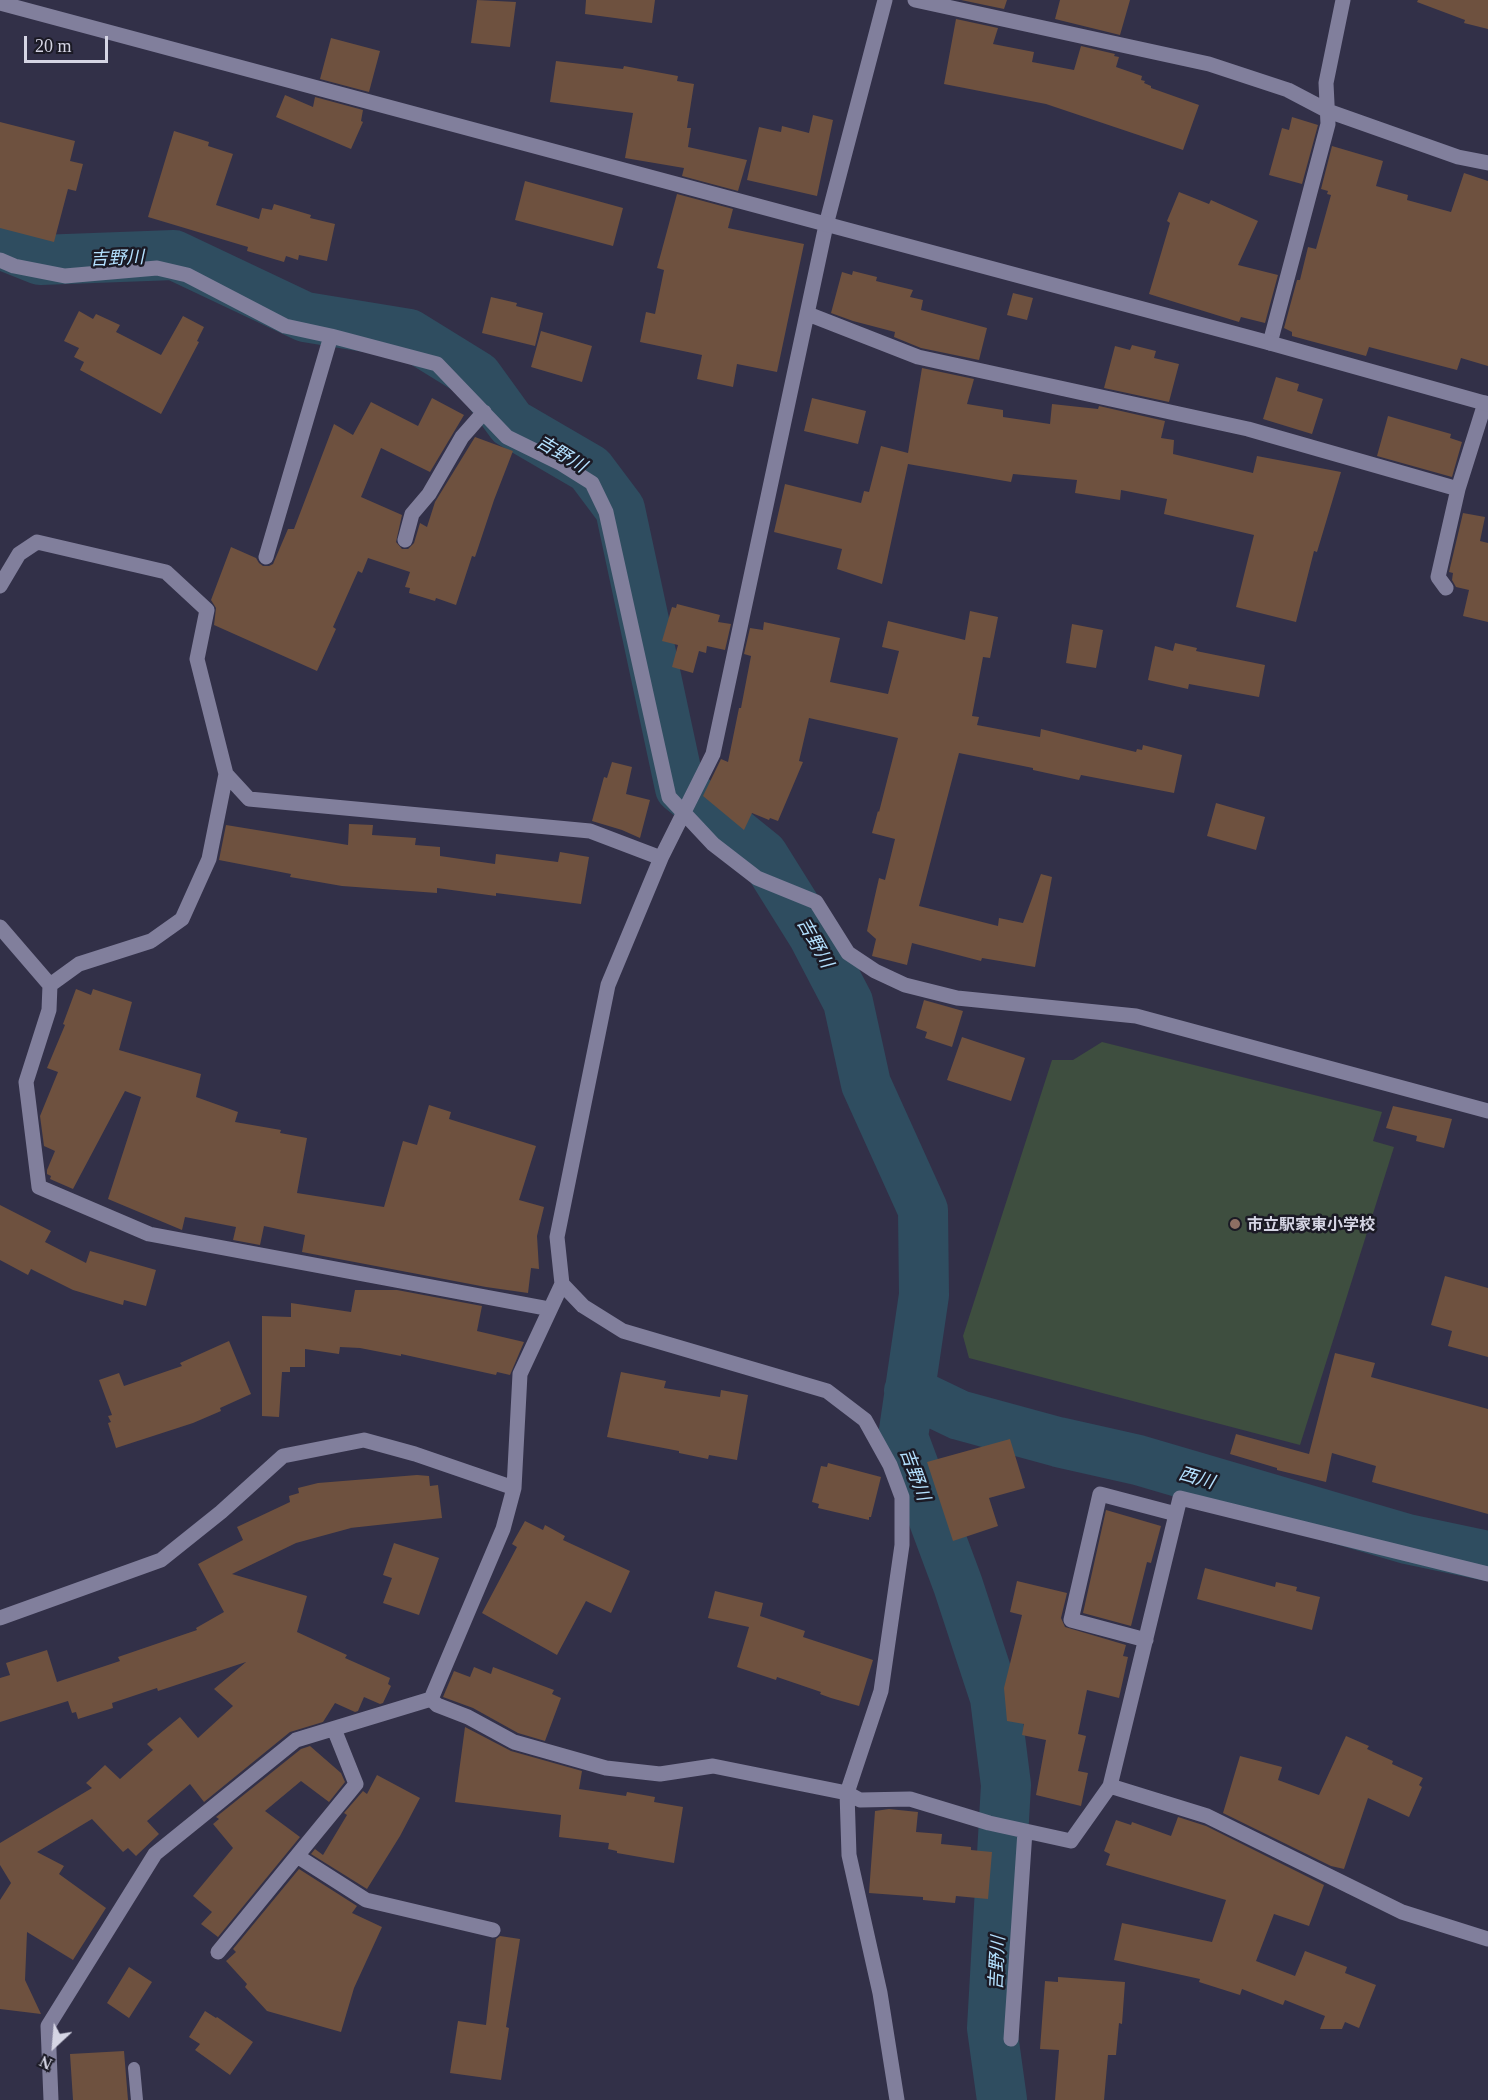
<!DOCTYPE html>
<meta charset="utf-8">
<style>
body{margin:0}
#map{position:relative;width:1488px;height:2100px;overflow:hidden;background:#323048;font-family:Georgia,serif}
canvas{display:block}
.north{position:absolute;left:24px;top:2016px;width:60px;height:60px;-webkit-text-stroke:4px #1b1a25;paint-order:stroke;rotate:206deg;font-size:16px;font-weight:700;line-height:24px;text-align:center;color:#d5d5e4}
.north::after{content:'';display:block;margin:auto;width:21px;height:27px;background:#d5d5e4;clip-path:polygon(50% 0,100% 100%,50% 72%,0 100%)}
.scale{position:absolute;left:24px;top:36px;width:84px;height:27px;box-sizing:border-box;border:3px solid #d5d5e4;border-top:0;padding-left:8px;font-size:18px;line-height:21px;white-space:nowrap;color:#d5d5e4;-webkit-text-stroke:4px #1b1a25;paint-order:stroke}
</style>
<div id="map">
<canvas width="1488" height="2100"></canvas>
<div class="north">N</div>
<div class="scale">20 m</div>
</div>
<script>
const c = document.querySelector('canvas').getContext('2d');
c.lineJoin = 'round';
function paint(path, color) { c.fillStyle = color; c.fill(path, 'evenodd'); }
function stroke(path, color, width, dash) { c.strokeStyle = color; c.lineWidth = width; c.lineCap = dash ? 'butt' : 'round'; c.setLineDash(dash || []); c.stroke(path); }
function label(font, color, halo, rows, align = 'center') {
  c.font = font + ' Georgia,"Noto Sans JP",serif'; c.lineWidth = 5; c.setLineDash([]); c.textBaseline = 'middle'; c.strokeStyle = halo; c.fillStyle = color; for (const [text, x, y, turn = 0] of rows) {
    c.save(); c.translate(x, y); c.rotate((+turn || 0) * Math.PI / 180); c.textAlign = isNaN(turn) ? turn : align; if (halo) c.strokeText(text, 0, 0); c.fillText(text, 0, 0); c.restore();
  }
}
paint(new Path2D(`
 M1102,1042L1382,1112L1373,1141L1394,1147L1300,1445L969,1358L963,1336L1052,1060H1073Z`), '#3e4e3f');
stroke(new Path2D(`
 M0,244L40,260L174,255L305,317L409,334L477,376L511,423L590,469L620,509L680,788L763,855L813,935L848,1002L866,1084L923,1210L924,1295L903,1437L958,1585L995,1698L1006,1785L992,2028L1002,2100
 M909,1391L959,1415L1058,1442L1138,1460L1407,1539L1488,1556`), '#2f4d60', 50);
paint(new Path2D(`
 M477,0L516,2L510,47L471,43Z
 M586,0H655L652,23L585,14Z
 M961,0H1007L1004,9Z
 M1060,0H1130L1120,35L1055,19Z
 M1418,0H1488V29L1464,23L1465,20L1417,2Z
 M956,19L998,28L993,44L1034,52L1032,62L1074,70L1081,46L1115,54L1114,56L1119,57L1116,67L1142,76L1141,80L1145,81L1144,83L1151,86V88L1199,105L1183,150L1046,104L944,84Z
 M331,38L380,51L369,92L320,79Z
 M556,61L623,69L624,66L678,76L677,81L694,84L687,128H691L688,147L747,160L738,191L682,176L684,168L625,158L633,113L550,102Z
 M285,95L313,107L315,97L363,110L361,121L363,122L351,149L276,117Z
 M813,115L833,120L817,196L747,180L759,127L781,132L782,126L809,133Z
 M1292,117L1318,125L1302,184L1269,175L1282,128L1289,130Z
 M0,122L75,141L70,161L83,164L76,191L68,189L54,242L0,228Z
 M174,131L209,142L208,146L233,154L216,205L259,219L262,208L272,210L274,204L311,215L310,218L335,224L327,261L299,255L298,260L286,256L284,262L247,251L248,247L148,217Z
 M1332,146L1383,161L1376,186L1408,195L1407,200L1451,212L1464,173L1488,181V366L1461,358L1457,370L1369,347L1366,356L1292,336V332L1284,328L1297,280H1300L1308,247L1316,249L1331,195L1327,194L1328,191L1321,189Z
 M525,181L623,208L613,246L515,220Z
 M1179,192L1209,204L1211,200L1258,221L1238,265L1278,275L1265,323L1241,317L1239,322L1149,294L1170,223L1167,221Z
 M677,194L733,209L728,228L804,244L777,372L737,364L733,387L697,379L702,355L640,342L646,312L655,314L664,270L657,268Z
 M853,271L877,277L876,281L913,290L910,297L923,300L921,310L987,328L979,360L921,348L894,337L895,332L853,321L831,313L842,272L852,275Z
 M1013,293L1033,298L1027,320L1007,315Z
 M491,297L517,303L516,306L543,313L535,346L482,333Z
 M79,311L93,319L96,314L120,325L116,332L161,355L183,316L204,327L197,341L199,342L161,414L80,370L84,362L74,357L79,348L64,341Z
 M541,331L592,346L582,382L531,367Z
 M1132,345L1156,351L1154,358L1179,364L1169,402L1104,388L1115,346L1130,350Z
 M922,368L974,379L967,404L1003,410V417L1050,424L1052,404L1098,409L1099,406L1165,421L1161,438L1174,440L1173,454L1253,473L1257,456L1341,472L1317,552L1314,551L1296,622L1236,607L1254,535L1164,514L1167,499L1121,490L1120,500L1075,493L1077,480L1013,474L1011,482L908,464L882,584L837,569L842,549L774,532L785,484L861,503L864,491L869,492L881,446L908,453Z
 M1276,377L1299,384L1297,391L1323,399L1312,434L1263,419Z
 M432,398L464,415L430,472L381,448L361,497L402,515L396,542L402,549H408L414,543L420,523L427,527L435,502L475,437L513,451L494,500L475,557L472,556L456,605L436,598L435,601L409,593L410,588L405,587L410,572L368,558L362,573L358,571L333,627L336,629L317,671L214,625L216,608L211,600L231,547L256,558L259,563L263,566H269L273,564L288,529H294L334,424L353,435L371,402L418,426Z
 M812,398L866,411L858,444L804,431Z
 M1388,416L1451,434L1450,438L1462,442L1452,477L1377,456Z
 M1463,513L1485,517L1480,541L1488,543V622L1463,616L1469,590L1456,587L1452,580L1453,573L1449,572Z
 M677,604L720,615L718,622L731,624L725,650L707,646L706,653L699,651L693,673L672,667L678,645L662,641L672,607L676,608Z
 M970,611L998,617L990,658L983,657L972,716L979,717L977,725L1040,737L1041,729L1136,752L1137,749L1142,750L1143,745L1182,755L1174,793L1081,775L1079,780L1033,770V768L959,753L919,906L998,926L999,918L1023,923L1041,874L1052,877L1035,967L982,958L981,961L912,943L907,965L872,956L876,939L867,931L879,878L885,880L895,839L872,833L878,811L879,812L898,738L809,718L799,761L803,762L778,821L770,818L769,820L752,813L744,830L703,796L721,759L728,762L739,708H741L751,656L744,654L750,628L763,630L764,622L840,638L830,682L888,694L899,651L882,647L888,621L965,640Z
 M1072,624L1103,630L1096,668L1066,663Z
 M1175,643L1197,648L1196,651L1265,665L1259,697L1189,684L1188,689L1148,680L1155,646L1173,651Z
 M612,762L632,767L626,794L650,800L640,838L622,830L592,821L604,777L607,778Z
 M1216,803L1265,817L1256,850L1207,836Z
 M349,824L373,825L372,835L416,838L415,845L440,847V856L495,864L496,854L558,862L560,852L589,857L581,904L496,893V896L437,888V893L342,886L290,877L291,874L219,860L226,825L348,845Z
 M76,989L91,995L93,989L132,1002L119,1050L201,1074L196,1097L238,1112L235,1122L281,1130L280,1133L307,1138L297,1193L384,1207L403,1141L417,1145L429,1105L451,1112L449,1119L536,1146L519,1200L544,1207L537,1236L539,1269L531,1268L528,1293L486,1287L302,1252L305,1235L264,1226L260,1245L233,1240L236,1227L185,1217L182,1230L108,1199L141,1097L125,1091L73,1189L50,1179L51,1176L47,1174V1170L55,1151L44,1146L40,1116L58,1072L47,1068L65,1025L63,1024Z
 M924,1000L963,1011L952,1047L925,1038L927,1032L916,1028Z
 M962,1037L1025,1058L1011,1101L947,1080Z
 M1393,1106L1452,1119L1444,1148L1416,1141L1417,1136L1386,1128Z
 M0,1205L51,1231L45,1242L86,1263L90,1251L156,1270L146,1306L124,1300L123,1305L73,1290L31,1269L28,1275L0,1260Z
 M1445,1276L1488,1288V1357L1448,1346L1452,1331L1431,1325Z
 M355,1290H397L482,1306L477,1331L524,1342L510,1375L497,1372L496,1375L401,1354V1356L360,1348L340,1347L339,1354L305,1349V1367H290V1372H282L279,1417L262,1416V1316L291,1317V1303L351,1312Z
 M229,1341L251,1394L220,1408L221,1411L193,1423L116,1448L108,1423L111,1422L108,1416L112,1415L99,1380L119,1373L124,1386L182,1366L180,1363Z
 M1335,1353L1375,1363L1371,1377L1488,1409V1514L1372,1482L1376,1466L1332,1453L1326,1482L1277,1470V1468L1230,1454L1236,1434L1309,1454Z
 M621,1372L666,1381L664,1388L720,1397L721,1390L748,1395L737,1460L709,1455L708,1459L679,1453V1451L607,1437Z
 M1010,1439L1025,1488L989,1498L998,1526L953,1541L927,1462Z
 M828,1463L881,1477L871,1517H869V1520L818,1508L819,1504L812,1502L821,1466L827,1467Z
 M417,1475L429,1476L430,1486L438,1485L442,1518L350,1528H351L296,1543L232,1574L307,1596L297,1632L347,1655L345,1658L390,1678L388,1684L391,1686L383,1703L380,1704L364,1697L358,1711L355,1712L335,1703L323,1722L290,1732L204,1802L190,1784L147,1821L159,1834L136,1856L128,1848L123,1852L92,1819L37,1852L64,1866L59,1874L106,1908L73,1960L27,1932L25,1980L41,2014L0,2009V1900L11,1883L0,1865V1843L92,1788L86,1783L105,1765L120,1779L153,1750L147,1744L180,1717L198,1738L233,1706L214,1689L246,1662L158,1691L157,1688L112,1703L113,1708L78,1719L76,1712L72,1713L68,1701L0,1722V1678L10,1675L6,1663L47,1650L57,1682L120,1661L118,1657L197,1630L196,1628L224,1612L198,1564L243,1540L237,1527L290,1502L289,1496L299,1493L298,1488L318,1483Z
 M1106,1510L1161,1526L1151,1563L1147,1562L1131,1626L1083,1613Z
 M525,1521L543,1530L545,1525L565,1536L563,1540L630,1571L611,1613L586,1601L557,1655L482,1613L517,1547L512,1544Z
 M394,1543L439,1558L419,1615L383,1603L392,1578L383,1575Z
 M1205,1568L1275,1587L1276,1582L1297,1587L1296,1591L1320,1597L1312,1630L1197,1599Z
 M1017,1581L1067,1593L1061,1618L1065,1627L1126,1645L1123,1656L1128,1657L1119,1698L1087,1690L1078,1734L1086,1736L1078,1771L1088,1773L1081,1806L1036,1795L1046,1740L1022,1735L1024,1724L1007,1721L1004,1688L1022,1615L1010,1612Z
 M715,1591L763,1603L760,1616L805,1631L803,1637L873,1660L859,1706L831,1698L820,1694L821,1692L777,1677L776,1680L737,1667L749,1627L708,1618Z
 M474,1667L491,1674L493,1667L554,1690L552,1694L561,1698L545,1741L518,1733L473,1708L443,1697L454,1671L470,1677Z
 M465,1727L511,1751L582,1771L579,1789L626,1796L627,1792L655,1797L654,1802L683,1807L674,1863L617,1853V1851L608,1849L609,1843L559,1837L561,1815L455,1802Z
 M1346,1736L1369,1746L1367,1749L1393,1761L1392,1764L1423,1778L1419,1785L1422,1787L1409,1817L1368,1798L1344,1869L1331,1866L1223,1813L1240,1756L1282,1767L1278,1780L1319,1795Z
 M310,1746L341,1773L345,1782L329,1802L301,1781L265,1811L300,1837L218,1937L201,1924L212,1912L193,1896L233,1848L213,1824L219,1819L216,1817L301,1749Z
 M377,1775L420,1798L400,1836L367,1889L311,1854L315,1849L323,1855L347,1815L344,1813L363,1791L367,1794Z
 M889,1809L918,1812L916,1832L942,1834L941,1844L971,1847V1850L992,1852L988,1899L956,1896L955,1903L923,1900V1897L869,1893L875,1811Z
 M1178,1817L1206,1826L1324,1885L1309,1926L1274,1914L1256,1961L1295,1976L1305,1951L1347,1967L1345,1973L1376,1985L1359,2028L1345,2022L1342,2029H1320L1325,2016L1285,2000L1283,2005L1242,1989L1240,1995L1199,1982L1200,1979L1114,1960L1122,1923L1212,1942L1226,1900L1106,1865L1110,1854L1104,1851L1116,1820L1131,1825L1132,1822L1171,1836Z
 M299,1869L357,1906L352,1913L382,1927L354,1988L341,2032L267,2011L245,1987L247,1984L226,1961L236,1952L233,1949Z
 M500,1936L520,1939L506,2027L509,2028L501,2080L450,2073L458,2021L486,2025L496,1939Z
 M129,1967L152,1982L129,2018L107,2003Z
 M1058,1977L1125,1982L1122,2024L1119,2023L1116,2055H1108L1104,2100H1055L1059,2050L1040,2049L1045,1981L1058,1982Z
 M205,2011L216,2018L217,2017L253,2042L230,2075L195,2050L200,2044L189,2037Z
 M124,2051L128,2100H73L70,2054Z`), '#6e513f');
stroke(new Path2D(`
 M134,2068L137,2100`), '#817f9c', 12);
stroke(new Path2D(`
 M885,0L826,225L713,754L661,858L608,985L557,1237L562,1284L583,1306L623,1331L827,1391L865,1420L890,1465L902,1497V1545L881,1691L847,1793L849,1855L880,1993L897,2100
 M915,0L1209,64L1288,90L1328,111L1458,157L1488,163
 M0,260L14,266L65,276L157,268L187,275L285,326L331,336L437,364L507,437L560,463L592,483L606,512L669,797L713,844L757,878L816,902L848,953L875,971L905,985L957,998L1136,1016L1488,1111
 M808,314L918,357L1248,429L1458,489
 M1270,343L1328,124L1326,83L1343,0
 M405,540L412,514L429,494L462,437L484,412
 M266,557L331,336
 M0,586L19,554L37,542L166,572L207,610L197,659L226,774L209,859L182,919L151,941L79,964L50,985
 M1446,588L1438,577L1458,489L1485,403
 M226,774L249,799L590,831L661,858
 M0,927L50,985L49,1010L26,1082L39,1187L149,1234L550,1309
 M0,1618L161,1560L221,1512L283,1456L364,1440L415,1454L514,1488
 M1146,1640L1071,1620L1100,1494L1176,1514
 M431,1699L437,1705L468,1717L514,1742L606,1768L660,1774L713,1766L847,1793L860,1800L910,1799L989,1823L1071,1841L1110,1786L1207,1816L1402,1912L1488,1939
 M1110,1786L1180,1498L1488,1574
 M297,1856L366,1900L493,1930
 M218,1952L356,1784L334,1729
 M1011,2039L1025,1831
 M51,2100L48,2026L155,1854L296,1740L431,1699L503,1529L514,1488L520,1374L562,1284`), '#817f9c', 15);
stroke(new Path2D(`
 M0,3L1270,343L1488,404`), '#817f9c', 15);
for (const [x, y, r, color] of [
 [1235,1224,6,"#8d6e63"]
]) { const dot = new Path2D(); dot.arc(x, y, r, 0, 2 * Math.PI); c.fillStyle = color; c.fill(dot); stroke(dot, '#1b1a25', 2); }
label('bold 16px', '#d5d5e4', '#1b1a25', [
 ["市立駅家東小学校",1247,1224]
], 'left');
label('italic 18px', '#b4e1ff', '#1b1a25', [
 ["吉野川",117,257,-2],
 ["吉野川",562,453,31],
 ["吉野川",816,942,61],
 ["吉野川",916,1474,70],
 ["西川",1197,1477,16],
 ["吉野川",996,1963,-87]
]);
</script>
